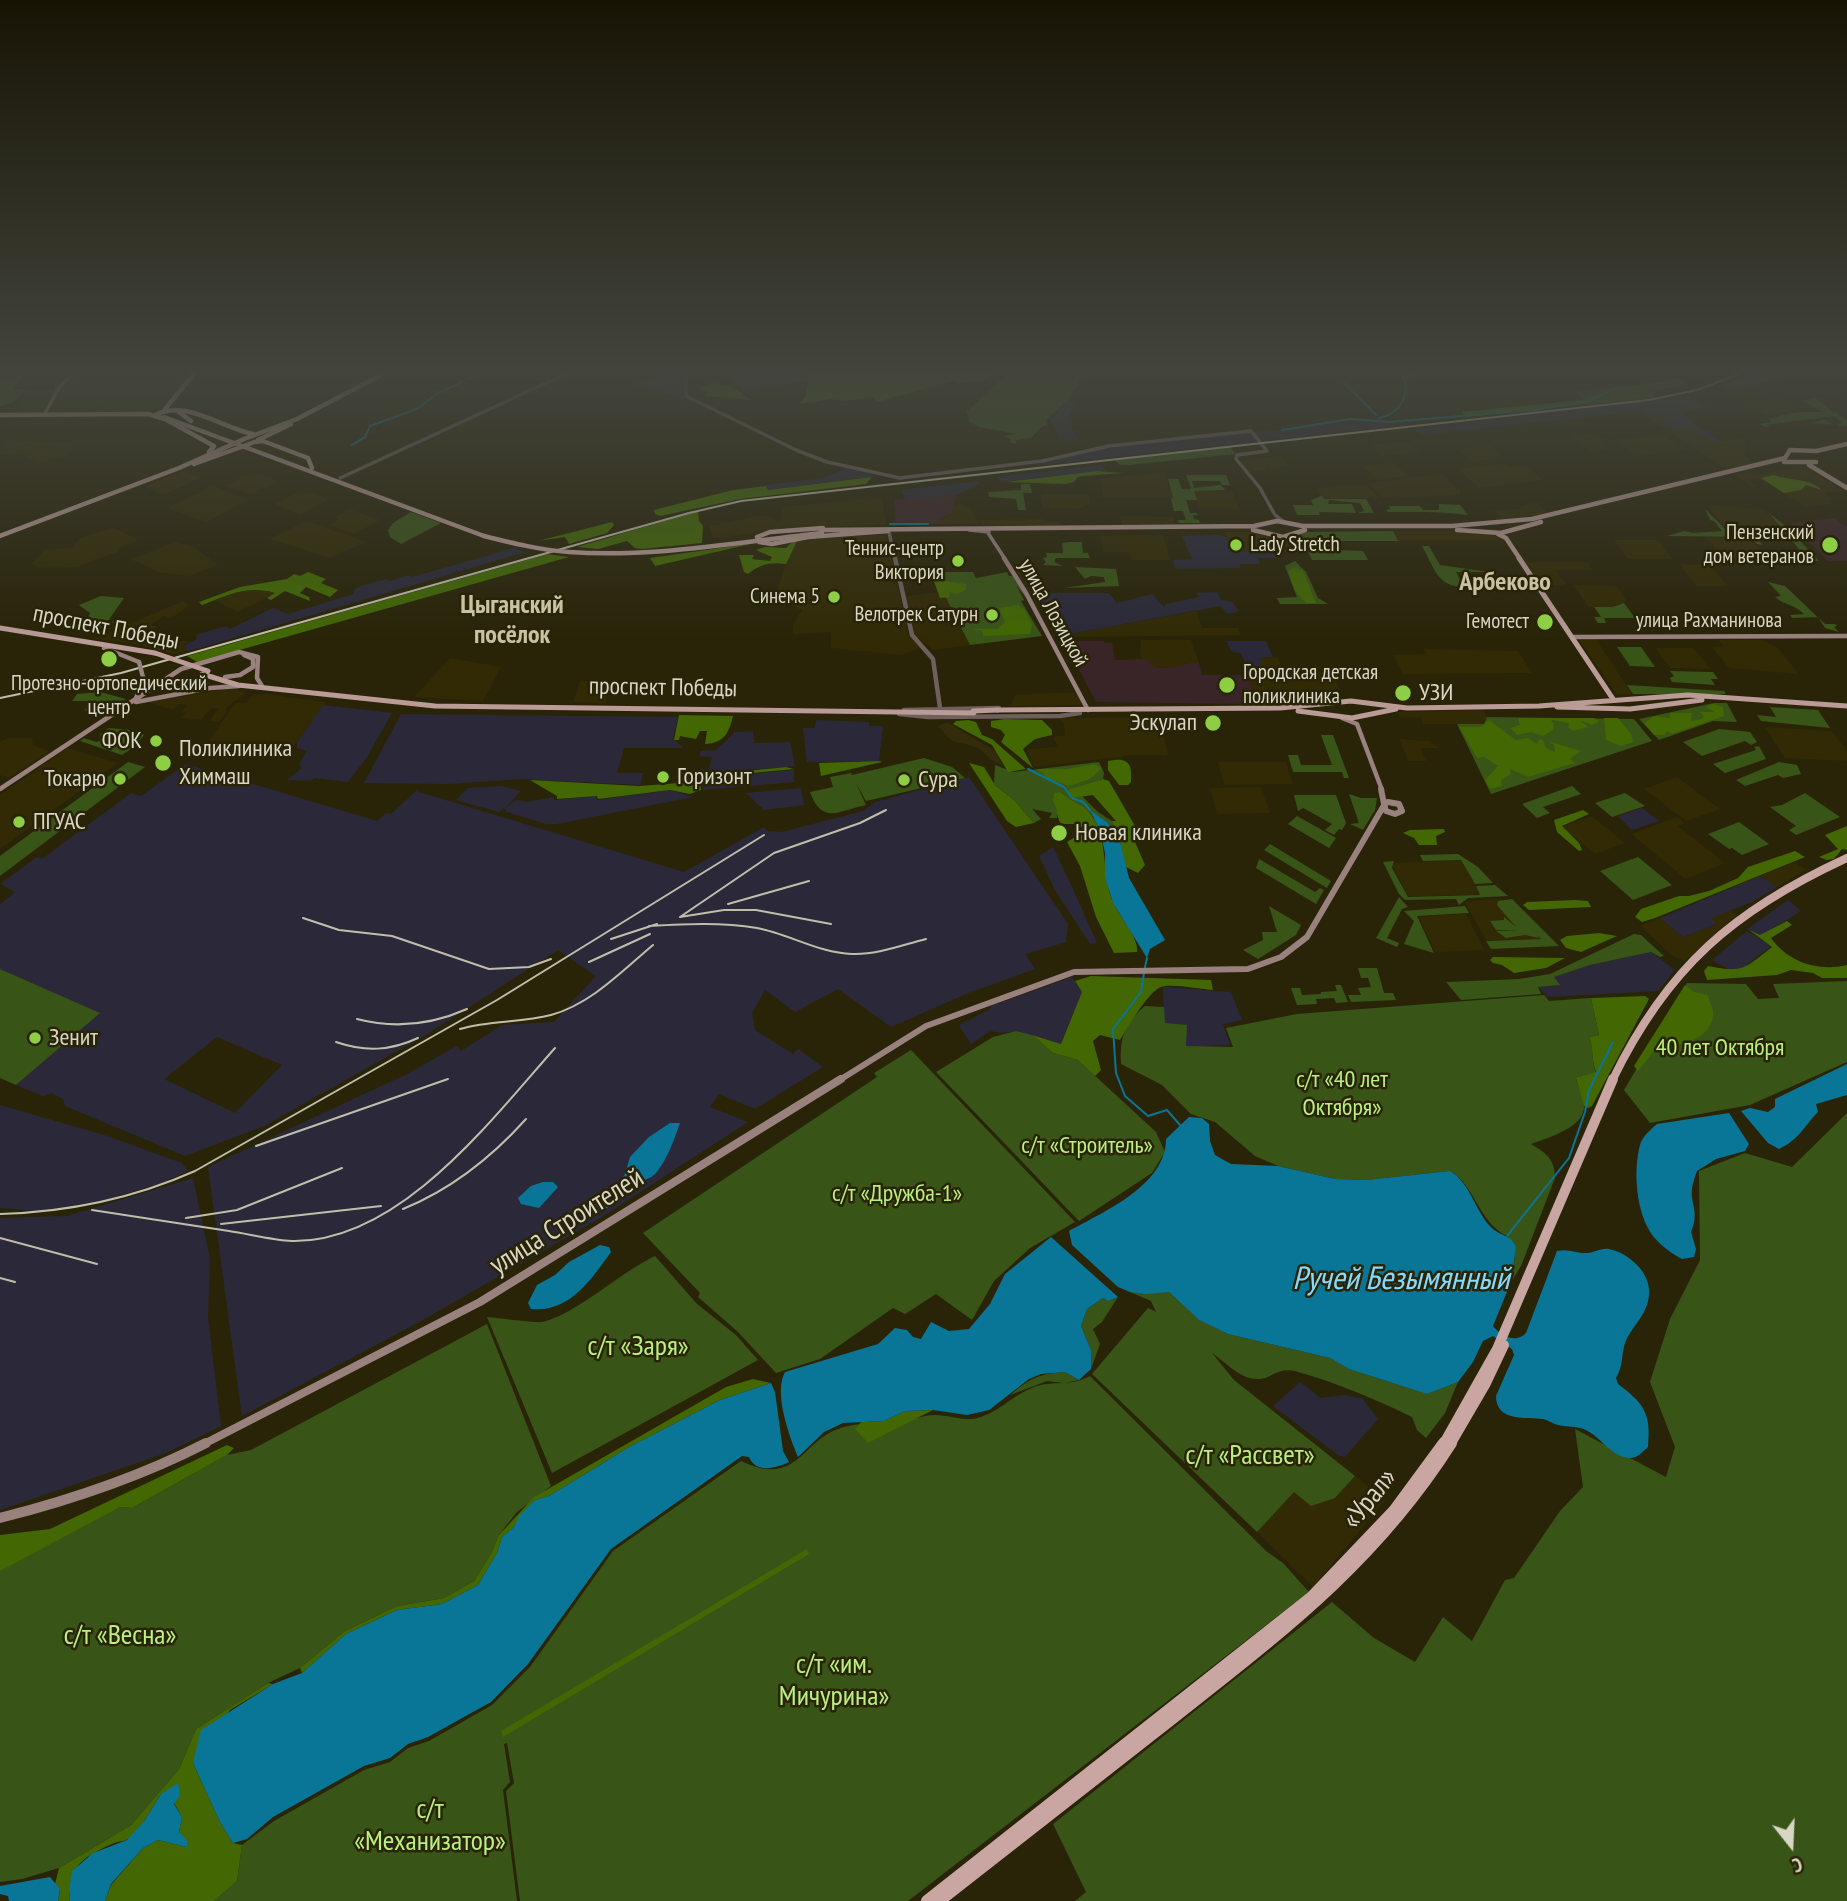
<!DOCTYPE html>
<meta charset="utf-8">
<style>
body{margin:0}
#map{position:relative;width:1847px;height:1901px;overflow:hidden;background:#292408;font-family:"PT Sans Narrow",sans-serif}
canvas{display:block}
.north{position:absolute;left:1756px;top:1810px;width:70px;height:70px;-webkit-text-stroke:5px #292408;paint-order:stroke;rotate:162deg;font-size:19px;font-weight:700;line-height:28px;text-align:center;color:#d8d6c5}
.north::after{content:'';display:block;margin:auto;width:24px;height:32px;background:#d8d6c5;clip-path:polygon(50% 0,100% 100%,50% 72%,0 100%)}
</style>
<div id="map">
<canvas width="1847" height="1901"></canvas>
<div class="north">С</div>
</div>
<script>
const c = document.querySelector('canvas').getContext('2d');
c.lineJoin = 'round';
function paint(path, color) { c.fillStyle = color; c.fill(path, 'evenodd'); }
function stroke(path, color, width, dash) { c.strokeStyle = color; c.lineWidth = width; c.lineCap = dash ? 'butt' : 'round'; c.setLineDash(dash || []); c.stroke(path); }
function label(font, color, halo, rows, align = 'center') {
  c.font = font + ' "PT Sans Narrow",sans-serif'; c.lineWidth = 5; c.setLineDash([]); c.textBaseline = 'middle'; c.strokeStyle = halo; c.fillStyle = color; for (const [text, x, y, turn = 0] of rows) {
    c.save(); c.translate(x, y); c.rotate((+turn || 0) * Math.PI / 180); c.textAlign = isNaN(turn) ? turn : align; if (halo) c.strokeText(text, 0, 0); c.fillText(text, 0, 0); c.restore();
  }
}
paint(new Path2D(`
 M28,374H67L57,385L16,388Z
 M74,374L120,377L188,376L164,406L149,412L93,413L115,388L90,413L48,412L61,387Z
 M58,387L43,413H14L21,403H12L17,402L28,389Z
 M1776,397L1800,410L1768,416L1744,403Z
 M1653,414L1674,429L1690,427L1712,442L1742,439L1746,443L1744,454L1753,463L1727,469L1644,415Z
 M1595,433L1612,450L1592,453L1570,436Z
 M1665,435L1687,450L1636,456L1615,440Z
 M6,440L72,443V446L76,449L64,456L41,462L26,458L28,456L0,454V448Z
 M1401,442L1411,444L1421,452L1381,456L1370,445Z
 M1490,445L1502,455L1494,456L1497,459L1473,462L1457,449Z
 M1281,456L1289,466L1265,468V471L1250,472L1239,461Z
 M1393,462L1407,476L1377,480L1363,466Z
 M1505,463L1509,467L1525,465L1543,480L1479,488L1458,469Z
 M1803,466L1842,491L1824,493L1832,499L1828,500L1832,504L1806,507L1759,478L1750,480L1757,489L1736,476L1750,472L1755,475Z
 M183,471L201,478L163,495L144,486Z
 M1164,472L1172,497H1103L1100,479Z
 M259,474L279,481L251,494L227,486L243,476Z
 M1442,474L1460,491V495L1383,498L1368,483Z
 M1360,484L1367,485L1379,498L1324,499L1316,489Z
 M213,486L249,500L206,522L167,508Z
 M1194,491H1232L1239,509H1200Z
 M311,492L329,499L300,515L274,504L294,494Z
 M1041,494H1088L1090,504L1079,509L1043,508Z
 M881,497L887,525L808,527L713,538L709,526L765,515L780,522L782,507Z
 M1536,503L1550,514L1502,519L1493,510L1521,509L1520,506Z
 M962,504L970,508L979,524H939V520L952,513L954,505Z
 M1711,505L1764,510L1787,535H1732L1710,510Z
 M349,509L359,513L380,520L354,534L330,525L339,519L335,517Z
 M1120,516L1173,517L1175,525H1122Z
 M1044,519L1045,522H1060L1061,526L983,525L979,520Z
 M306,521L366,542L330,558L270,539Z
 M114,528L138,540L118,549L120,551L77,567L39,568L32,564L44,550L72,548L80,538Z
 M1393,531H1461L1495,535L1499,540L1398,541Z
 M1224,532H1250L1274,540L1278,550L1231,551Z
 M886,534L908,634L920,648L902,655L831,648V632L793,634V624L802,610L775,597L794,540Z
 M1163,535L1170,560H1131L1129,552H1103L1100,536Z
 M1705,537H1748L1768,559H1725Z
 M1614,540H1658L1673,559H1628Z
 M176,542L195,548L218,565L189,576L158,572L131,559Z
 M1525,562H1587L1593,570H1556L1566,585H1540Z
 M1679,564L1710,565L1728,586H1696Z
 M1573,585L1616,586L1627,601L1610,607H1589Z
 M236,590H264L276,593L237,612L214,600Z
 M943,592L970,645L933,650L914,634L905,596Z
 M183,601L189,606L171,618L163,616L151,625L157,627L145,636L171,641H190L184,645L186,651L173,654L137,644L95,639Z
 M1196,611L1202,628H1238L1241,635L1071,637L1070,634Z
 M1596,639L1632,694H1617L1579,640Z
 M1141,640H1191L1199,663H1188L1180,667L1156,668L1140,657Z
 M1719,640H1762L1777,647L1799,674L1729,668L1712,647L1724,646Z
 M1655,648H1694L1710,669L1670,668Z
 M1423,649L1518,651L1532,673L1403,674L1393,655L1426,654Z
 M1278,657L1284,673L1333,672L1340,690L1337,696L1309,702L1253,704L1247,675L1257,674L1259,658Z
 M450,658L501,667L483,701L414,697Z
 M580,680L611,685L605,703L573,702Z
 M227,689L248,691L225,709L228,710L219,722L209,721L218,709L211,708L201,720L181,718L186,713L181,712L187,705L179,704L173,710L147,702Z
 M1076,692L1084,705L1011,706L1015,695Z
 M266,694L326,702L292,748L209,741L235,703H246L253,695Z
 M1483,710L1487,717L1484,724H1423L1420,717L1401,718L1398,712Z
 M1058,718H1160L1168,755H1134L1034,767L1026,749L1058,747L1053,737L1065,735L1064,724Z
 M1765,727L1832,731L1847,751V761L1785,758Z
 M8,738H32L33,745L50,751L9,778L0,775V742Z
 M1399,739L1429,741L1440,748H1420L1426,761H1408Z
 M68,748L118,763L0,849V795Z
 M1218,762H1286L1293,784L1224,785Z
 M1677,777L1706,799L1720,809L1686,821L1644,789Z
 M1261,787L1270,813L1217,814L1210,788Z
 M1592,816L1625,843L1595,854L1562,827Z
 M1677,817L1685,823L1678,826L1725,863L1686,879L1631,834Z
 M1461,860L1480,894L1409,897L1393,867L1396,863Z
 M1795,862L1806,870L1777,887L1760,876Z
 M1501,898L1541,939L1486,940L1465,902Z
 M1731,910L1738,916L1685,961L1674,957L1640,926L1660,918L1683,937L1716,924L1710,918Z
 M1466,914L1484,950L1435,952L1419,917Z
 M1355,1476L1385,1500L1313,1587L1257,1532L1294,1491L1335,1498Z`), '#312a05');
paint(new Path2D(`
 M661,374H684V396L694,401L692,403L634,384Z
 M804,374L808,381L745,391L724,374Z
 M1757,374H1787L1733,393L1721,385Z
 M1687,396L1703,405H1713L1680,413L1720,441L1712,442L1690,427L1674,429L1653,414L1642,411L1423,435L1416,429Z
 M1068,400L1078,402L1067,418L1078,440L1061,441L1050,420Z
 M1379,419L1387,427L1042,465L1040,462L1098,449Z
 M1102,465L1106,470L1000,482L997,477Z
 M847,468L876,476L768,490L767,485L823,478Z
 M978,481L980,484L956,495L915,500L906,501L901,490Z
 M1216,535L1226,537L1231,551L1273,550L1277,558H1258L1260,564H1240V568L1176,569L1173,560L1192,559L1182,536Z
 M514,548L525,552L200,648L186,651L184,645L197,639L196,635L226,626L230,629L273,608L288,614L354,594V590L360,586L386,579L391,581L408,575L412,577Z
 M1217,592L1221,600L1232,602L1239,611L1228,614L1220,606L1070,634L1068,631L1061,632L1034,593H1109L1117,603L1152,594L1165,608V604L1200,597L1196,593Z
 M1226,641H1266L1273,657L1259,658L1265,673L1250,675L1241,653L1232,652Z
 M323,705L392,713L367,757L348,782L314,778L311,781L287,780L302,768L299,764L307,751L297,748V742Z
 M401,714L678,717L673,738L683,748H624L617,773H643L640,785L520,779L449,784L364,783Z
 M816,720L869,722V726H883L879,761L807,762L803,728H815Z
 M753,731L754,743L790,742L795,766L698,775L692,782H686L689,771L709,769L712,757L699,756L701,751L716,750L735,732Z
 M186,764L377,821L386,813L391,814L416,791L684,872L764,827L767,831L782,832L863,811L875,802L969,777L1068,924L1066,942L1025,954L1035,969L968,993L891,1027L838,989L795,1012L765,990L752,1013L755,1030L793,1054L798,1049L823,1067L755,1109L719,1094L710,1107L748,1122L602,1217L421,1321L242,1416L208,1167L407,1074L457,1046L461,1051L502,1025L554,1022L596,976L558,950L429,1033L264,1126L185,1156L65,1106L63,1099L52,1093L43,1096L16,1085L99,1013L0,969V904L15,892L0,884L37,857L42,859L131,793L141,796ZM217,1037L282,1065L235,1113L164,1079Z
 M794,770V782L703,790L702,779Z
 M502,786L521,791L506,807L517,800L527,802L554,797V800L596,796L597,800L671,790L693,797L557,824H546L507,812L504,808L499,812L456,800L468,788Z
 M801,788L804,805L764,810L746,793Z
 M1642,808L1659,821L1632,830L1618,816Z
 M1053,847L1072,887L1097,943L1090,944L1055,890L1039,856Z
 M1760,876L1777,887L1752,902L1711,918L1716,924L1683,937L1660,918Z
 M1788,900L1801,911L1759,937L1747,929Z
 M1747,931L1771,946L1744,967L1730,970L1712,960Z
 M1651,952L1675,970L1658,991L1547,997L1539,987L1559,985L1553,977L1590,965Z
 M1072,977L1082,992L1061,1044L1016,1031L1002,1033L990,1031L971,1044L959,1025L989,1010L991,1006Z
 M1163,987L1231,992L1242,1020L1223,1024L1230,1045L1186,1047V1035L1164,1023Z
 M0,1105L104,1135L182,1163L188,1171L162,1183L97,1202L37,1211L0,1208Z
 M193,1178L210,1259L208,1318L221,1426L166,1453L0,1510V1218L67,1216Z
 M1300,1382L1321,1398L1344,1395L1362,1398L1378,1419L1345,1457L1338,1455L1273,1406Z`), '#2b2939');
paint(new Path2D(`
 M956,495L952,513L939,520V524H896L894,500Z
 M1835,518L1847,527V561H1828L1791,523Z
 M1064,641H1104L1105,643H1112L1115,660L1144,659L1156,668L1179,667L1188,663H1199L1202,675H1247L1254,695L1251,696L1253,704L1096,702Z`), '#392527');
paint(new Path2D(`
 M1006,374H1087L1079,381L1076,390L1071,391L1070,398L1046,420L1047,425L1041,427L1031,438L1016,440V444L1010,443L1011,439L1003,436L1016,434L979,427L969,421L967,411Z
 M24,376L13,389H28L12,403L0,406V377Z
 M1677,377L1687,385L1655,390L1653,398L1579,405L1586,402L1575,392L1654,383Z
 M1816,398L1833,412L1841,413L1837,414L1847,420V426L1809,423L1824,420L1835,425L1842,423L1834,416L1766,425L1771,428L1758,424L1772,422L1769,419L1779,417L1778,416L1798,412H1823L1802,401Z
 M1230,447L1236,454L1129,465H1120L1114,460Z
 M1186,475H1226L1230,485H1222L1220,481H1192L1194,488L1220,485L1226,490L1194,491L1197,500H1186L1190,513H1197L1198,515H1193L1194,519L1199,520L1200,523H1179L1178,520H1186L1183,511H1174L1171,499L1173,497L1168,479H1178L1182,489H1191Z
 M1021,484H1030L1032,493H1023L1026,510H1018L1016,499L989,497L988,492L1021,490Z
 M1322,496L1324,499H1366L1374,513H1358L1364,511L1360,503L1329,500L1328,504H1352L1356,513L1319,512L1320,515H1297L1293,505H1313L1311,500Z
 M1439,504L1460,505L1468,515C1439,511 1413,512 1388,512L1386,510L1390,509L1389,506H1420L1423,510H1439Z
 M1705,509L1731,535H1787L1769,513L1789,529L1819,561H1803L1801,558H1806L1789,537L1757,538L1763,545L1757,544L1750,537L1667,536L1684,531L1693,533L1722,531L1714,521L1710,520Z
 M411,512L441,523L401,544L390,537L388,530L393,523Z
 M1393,531L1398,541H1288L1299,532Z
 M1069,542H1082L1083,553H1088L1090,558H1056L1054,562L1063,566L1043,565L1046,562L1043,558L1047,557L1046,553H1063L1062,543Z
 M1422,546H1429L1440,565L1489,572H1456L1464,587C1437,587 1434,567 1422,546Z
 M1307,549L1363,551L1368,560H1312Z
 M1295,561L1306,572L1318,598L1328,604H1280L1277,598L1297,597L1285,566Z
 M1075,567L1116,569L1119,586L1064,588L1105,582L1104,577L1091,576L1085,579Z
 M938,572H973L976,578L1007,572L1009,576H1013L1027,599L1016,585L1024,600L1021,601L1042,636L970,645L943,592Z
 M1768,582L1785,586L1825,624H1835L1837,626L1834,627L1839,632L1825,628L1818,617L1792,618L1790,615L1804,614C1794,604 1784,605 1775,597L1781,596Z
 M101,596L124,598L108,621L114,622L100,629L87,620L90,613L79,605Z
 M1624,603L1635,618H1604L1606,623H1598L1594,617H1601L1594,607H1612Z
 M1617,647H1641L1655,667L1630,666Z
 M1670,671L1713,672L1718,679H1711L1715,685L1672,682L1670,678L1674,676Z
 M1627,685L1724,691L1726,694H1633Z
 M100,692L126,699L102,716L85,711L88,701H72L77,694Z
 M1714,703H1727L1737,722L1713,721L1659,740L1639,719Z
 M1770,707L1818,710L1830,728L1761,721L1757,715L1776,717Z
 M1487,717L1634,719L1652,741L1491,794L1457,724H1484Z
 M109,728L140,731L144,735L134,747L122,755L80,741L84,738L96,742L100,741V734Z
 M1719,729L1750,732L1757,742L1751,745L1745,741L1702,756L1683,742Z
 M1321,735H1333L1349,778H1344L1342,772H1293L1288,755H1298L1301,765H1332Z
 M1759,746L1766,759L1725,773L1713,764L1756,750L1754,747Z
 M924,758L952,767L965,778L866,801L856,783L866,805C838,811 822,825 810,792L833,787L830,777L851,773L852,775Z
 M128,762L145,767L0,876V856Z
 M1099,762L1104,773L1103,779L1067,790L1081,795L1098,812L1112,821L1120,842L1108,823L1091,812L1093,816C1083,805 1071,802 1061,792L1057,818H1049L1052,813L1032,809L1041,819L1034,823L1014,800L994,784L995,765L1013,772Z
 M1779,762L1797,765L1801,774L1783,778L1778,775L1745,786L1736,780Z
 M1572,786L1581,794L1543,807L1550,813L1537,818L1522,804Z
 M1625,793L1645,806L1612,817L1595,803Z
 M1805,793L1840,817L1796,835L1789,830L1796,826L1770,807L1782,805Z
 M1349,794L1361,798H1377L1375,810L1363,830L1350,824L1359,823Z
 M1294,795H1336L1346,823L1342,830L1339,829L1334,835L1325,830L1332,824L1303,808L1298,811Z
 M1297,816L1336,838L1329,848L1288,824Z
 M1739,822L1769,844L1742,855L1732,848L1729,849L1708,834Z
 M1270,844L1331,881L1327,888L1264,850Z
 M1458,854L1478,867L1493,883L1475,884L1461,860L1423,861L1420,855Z
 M1638,857L1672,885L1633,900L1600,871Z
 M1259,859L1315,892L1320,888L1324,890L1316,904L1256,868Z
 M1394,861L1392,868L1408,897L1480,895L1476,886L1495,885L1508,896L1468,898L1459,905L1456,899L1405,900L1399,894L1383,862Z
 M1399,897L1408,907L1402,909L1387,938L1399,943L1397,947L1376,938Z
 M1512,899L1559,946L1491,949L1486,941L1541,939L1537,935L1539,938L1525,935L1506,938L1496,931L1520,930H1496L1490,921L1504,920V917L1516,927L1497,905L1498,901Z
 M1269,906L1301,925L1296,935L1258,959L1243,950L1263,940L1262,932H1277Z
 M1465,906L1469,913L1417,916L1434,953L1404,944L1414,921L1404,911Z
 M1634,934L1641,935L1664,956L1660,957L1651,952L1590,965L1554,977L1560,985L1538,987L1541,994L1461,1000L1446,982L1519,979L1550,974Z
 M1358,968H1377L1384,993H1393L1396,1000L1351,1002L1348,995H1361L1358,988L1371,987L1368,978H1361Z
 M0,969L100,1013L16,1085L0,1078Z
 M1847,981V1062L1750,1105L1650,1123L1624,1090L1687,983L1746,984L1758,999L1779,998L1773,984Z
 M1335,985H1341L1348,1002L1336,1003L1334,998L1316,999L1317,1004L1297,1005L1291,988H1300L1302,995L1321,994V992L1337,991Z
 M1544,995L1549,1001L1591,998L1599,1035L1589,1037C1594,1050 1591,1060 1596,1073L1576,1079C1578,1087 1584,1097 1584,1106C1585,1128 1546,1138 1531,1144C1546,1153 1555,1159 1555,1178L1521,1266L1511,1282L1515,1256L1507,1236C1478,1222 1476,1186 1450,1171L1366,1180L1335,1179L1278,1166L1255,1156L1215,1122L1191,1114L1162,1085L1121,1064C1120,1037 1124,1024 1145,1006L1164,1007L1165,1023L1187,1025L1186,1046L1233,1047L1226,1028L1297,1014Z
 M1016,1031L1032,1035L1053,1053L1078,1060L1156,1132L1165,1152L1152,1173L1079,1221L936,1072L993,1037Z
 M911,1050L1075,1222L1030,1248L994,1281L972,1320L936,1294L905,1314L893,1308L820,1359L776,1373L737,1331L698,1297L700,1293L643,1233L877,1077L874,1073Z
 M1847,1113V1901H1075L1086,1892L1053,1824L1332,1602L1374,1638L1415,1662L1443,1617L1472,1641L1505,1580L1514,1578L1560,1511L1583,1487L1575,1429L1666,1477L1675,1447L1650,1382L1670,1319L1700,1260L1699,1171L1745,1153L1792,1167Z
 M655,1256L697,1304L736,1335L758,1360L552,1473L487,1317C498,1318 535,1323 542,1322C577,1314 619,1273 655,1256Z
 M1130,1292H1169L1199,1320L1228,1334L1330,1358L1349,1369L1427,1394L1458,1382L1445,1413L1426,1438L1417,1430L1412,1417C1375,1399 1335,1382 1295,1371C1278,1367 1272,1378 1259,1379C1240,1380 1226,1362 1212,1353L1234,1380L1355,1476L1335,1498L1311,1506L1294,1492L1257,1532L1092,1374L1148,1308L1156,1312L1151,1301Z
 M1118,1297L1102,1322L1093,1329L1100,1344L1091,1369V1350L1081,1326L1087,1309L1103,1298L1108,1301Z
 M487,1324L551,1486L517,1512L498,1536L492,1552L474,1581L444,1598L397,1606L345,1631L300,1668L268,1683L196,1729L179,1769L131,1825L59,1868L22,1879L0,1882V1549L120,1507L132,1508L227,1455L251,1450Z
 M1065,1372L1079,1380L1064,1383L1047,1381L1010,1395C1031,1378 1038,1374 1065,1372Z
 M1090,1376L1266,1551L1283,1563L1309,1592L908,1901H520L506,1791L514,1783L507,1743L504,1744L510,1782L503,1790L517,1901H214L237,1881L242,1845L274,1821L364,1770L390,1762L408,1748L429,1741L492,1705L530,1667L613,1551L741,1461C799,1489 801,1438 844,1427C861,1422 880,1425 898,1423C910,1421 922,1415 935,1415C947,1415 960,1420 972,1419C996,1416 1012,1395 1034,1387C1053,1380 1071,1387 1090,1376Z`), '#395417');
paint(new Path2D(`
 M805,374H994L984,380L957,384L952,381L877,402L873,397L844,401L831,399L799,404L805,397L809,382Z
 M716,382L723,386C735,384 741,393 750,400L705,396L709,392L700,391L701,387Z
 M1584,400L1587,402L1579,405L1467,417L1461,412Z
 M1097,471L1123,473L1084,476L1078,477L1074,482L1065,484L1006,482Z
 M1774,475C1789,481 1810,478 1822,490L1806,485L1801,490L1784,493L1761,478Z
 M872,477L866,484L740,499L660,516L655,514L654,510L733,490L766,486L768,490Z
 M698,511L699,521L703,526L702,543L642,549L635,548L627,541L598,549L577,547Z
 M612,522L614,525L607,533L569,544L565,537L538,541Z
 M793,541H797L786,564C771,562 760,564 748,574L744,572L739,555H754L752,559L770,561L772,557L756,550L765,547L786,548Z
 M755,543L655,566L650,558Z
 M548,554L569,557L197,662L187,656Z
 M1295,567L1303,571L1316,603H1306L1295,591L1288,571Z
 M308,572L326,579L321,583L338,590L330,597L306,587L300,593L309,597L310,601L285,591L271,600L267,598L275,593C247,585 228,595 202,605L199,602L240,587L287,579L294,574L300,576Z
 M935,573H939L945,581L966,584V590L957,594L949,592L950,597L940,598L932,576Z
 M1018,605L1024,609L1032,624L1030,634L983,636L982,631L972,629H998L1005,622L999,608Z
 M1713,704L1723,707L1724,716L1672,734L1667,731L1664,735H1654L1644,723L1654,716L1670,718V713H1692L1691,721L1702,719L1704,716L1700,712H1715L1706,707Z
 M679,715L733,716C729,733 724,743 705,744L707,731H700L696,739L680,736L679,740H674Z
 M1518,718H1593L1600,721L1592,725L1580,720L1588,727L1573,731L1568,727L1569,723L1553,720L1551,721L1554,724L1553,730L1543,736L1531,732L1517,735L1510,728L1520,725Z
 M1604,718H1618L1631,734L1633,742L1621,746L1606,740Z
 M1005,719L1042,720L1052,730V735L1035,739L1023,749L1033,768L1001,742L1005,735L1001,730L991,727V721Z
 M968,720L976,722L982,735L992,739L1026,769L1008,772L992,745L953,724L956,721Z
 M1489,720L1516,740L1528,738L1537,744L1539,739L1543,740L1546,748L1555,752L1554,745L1548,741L1581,751L1570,759L1575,763L1528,777L1510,769L1511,774L1501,780L1502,786L1490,789L1485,780L1498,766L1484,757L1477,758L1459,727H1481Z
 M1114,760C1131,758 1132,768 1131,782L1128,785H1119L1108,770V761Z
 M880,761L882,762L821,776L819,763Z
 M969,763L984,767L995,785L1014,800L1034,823L1016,827L1007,821Z
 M1094,764L1102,768L1090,779L1069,786L1049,779L1037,769H1068Z
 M786,767L794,769L700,778L701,790L690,794L670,790L598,799L597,796L557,799V796L530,780L639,786L692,782L698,776Z
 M1103,779L1109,781L1135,826V842L1145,865L1138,873L1124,866L1120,842L1112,821H1116L1093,795L1072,798L1066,790Z
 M1061,792C1072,803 1087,805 1094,819C1109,846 1101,877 1114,904C1120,918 1139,937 1137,952L1114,953L1096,917L1080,866L1067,842L1081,833L1083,828L1077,824H1061C1056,816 1058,809 1053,801L1054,793Z
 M1583,810L1589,814L1562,826L1579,843L1582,850L1579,851L1557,832L1554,820Z
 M1847,826V850L1842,849L1834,859L1827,860L1819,857L1838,849L1825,835Z
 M1444,829L1445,832L1436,836L1437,845H1419L1414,838L1403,833L1410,830Z
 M1795,851L1805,857L1655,918L1642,922L1635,917L1641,909L1679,896H1689L1709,891L1738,878L1748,867Z
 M1575,900L1588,901L1591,907L1529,910L1523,905L1527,902Z
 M1787,921L1792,925L1771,938C1788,962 1818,972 1847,965V978H1822L1813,973L1791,970L1777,975L1707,980L1704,971L1708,966C1743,973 1744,969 1772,947L1749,930L1760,935Z
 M1599,933L1617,936L1581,952L1566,948L1560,940L1567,936Z
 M1493,957L1565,958L1546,968L1514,973L1502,965L1493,963L1490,960Z
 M1091,976L1211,980L1213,990C1201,989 1171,983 1161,987C1149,991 1127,1028 1120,1040L1100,1035L1093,1041L1101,1070L1095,1076L1078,1060L1053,1053L1032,1035L1061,1044L1082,992L1075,981Z
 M1685,985L1694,992L1708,995C1709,1000 1712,1006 1713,1011C1715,1038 1679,1049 1658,1046L1638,1071L1634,1066Z
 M1645,996L1649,999L1592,1106L1588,1108L1584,1106L1576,1078L1596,1072C1591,1060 1594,1050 1589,1037L1599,1035L1591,998Z
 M753,1379L771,1383L720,1400L631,1446L549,1496L535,1500L520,1516L514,1527L502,1537L497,1553L478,1585L442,1604L397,1610L346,1634L302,1673L300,1668L345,1631L397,1606L444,1598L474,1581L492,1552L498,1536L534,1497L726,1387Z
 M933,1410L868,1443L855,1429L861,1422L884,1421L905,1411Z
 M227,1445L234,1448L227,1455L132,1508L120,1507L0,1571V1535L50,1529Z
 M807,1549L809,1554L503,1737L501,1731Z
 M268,1683L273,1684L230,1710L193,1763L220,1822L233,1843L242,1845L237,1881L214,1901H105L111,1885L143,1848L158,1840L187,1847L179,1832L182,1817L174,1803L161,1794C151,1809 143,1827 129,1838C125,1842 119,1841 114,1843C85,1856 66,1866 70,1901H58L60,1890L55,1884L59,1868L131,1825L179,1769L196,1729Z`), '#426703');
paint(new Path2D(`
 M947,722L995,751L1002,765C989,762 985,751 975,747C950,738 958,749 938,726Z`), '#332b0a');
paint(new Path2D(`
 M1090,810L1108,823L1120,842L1129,878L1165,940L1150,949L1147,958L1113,903L1105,877V853L1100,831Z
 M1847,1064V1095L1816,1104L1818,1112C1803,1127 1800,1139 1779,1149L1768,1143L1741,1111L1750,1108L1768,1112L1775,1107V1099Z
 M1729,1113L1749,1144L1745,1151L1716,1159L1697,1171C1695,1176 1693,1182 1692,1188C1690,1205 1700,1211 1691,1232L1696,1249L1694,1257L1682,1259C1671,1253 1661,1246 1653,1236C1636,1213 1633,1172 1640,1145C1642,1137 1650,1130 1657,1124Z
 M1189,1117L1202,1118L1209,1124L1210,1141L1215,1155L1231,1164L1278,1166L1335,1179L1366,1180L1450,1171C1472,1184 1475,1214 1494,1230C1503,1236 1511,1236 1516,1247L1511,1282L1493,1326C1501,1336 1516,1344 1526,1333L1557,1251C1569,1248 1577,1254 1588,1253C1595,1252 1602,1248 1609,1249C1629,1253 1651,1273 1649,1294C1648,1317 1628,1328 1624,1347C1621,1359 1623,1366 1616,1378L1618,1384C1645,1404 1651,1414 1648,1447C1642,1452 1638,1458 1630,1458C1609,1457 1599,1432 1580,1428C1573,1426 1565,1427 1558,1425C1553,1424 1548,1420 1543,1419C1526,1417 1496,1422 1496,1396L1514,1355L1512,1349L1493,1336L1483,1341L1473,1362L1458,1382L1427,1394L1349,1369L1330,1358L1228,1334L1199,1320L1169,1292L1146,1294L1130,1292L1118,1287L1072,1245L1069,1231C1105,1211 1166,1185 1166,1139Z
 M670,1123H680C674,1140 667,1160 656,1173C651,1179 642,1180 636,1183C615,1196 615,1212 586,1214C592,1204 597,1200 608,1199L625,1174L630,1157L649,1137Z
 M543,1182H553L558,1187L539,1208L521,1204L518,1198L531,1186Z
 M1051,1237L1118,1297L1108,1301L1103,1298L1087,1309L1081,1326L1091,1350V1369L1079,1380L1065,1372L1041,1374L1029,1379L989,1410L967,1415L933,1410L905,1411L884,1421L843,1423L824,1432L798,1457C790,1438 773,1393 785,1372L878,1344L895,1328L907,1330L913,1337L921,1339L931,1322L949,1331L969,1329L990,1304L1005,1274Z
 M600,1245L609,1247L611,1252C591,1280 569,1313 531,1309L528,1303L537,1285L555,1275L569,1262Z
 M771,1383L775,1392L783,1451L789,1462C776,1468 756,1474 749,1457L742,1456L611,1549L528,1664L491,1702L428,1737L408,1744L390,1758L364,1766L273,1817L247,1839L233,1843L220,1822L193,1763L201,1730L273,1684L302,1673L346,1634L397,1610L442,1604L478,1585L497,1553L502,1537L514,1527L519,1516L535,1500L549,1496L631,1446L720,1400Z
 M178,1783L180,1795L174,1804L182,1817L179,1832L187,1840V1847L158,1840L143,1848L111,1884L105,1901H70L69,1889L72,1871L93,1853L127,1840L145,1820L161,1794Z
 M50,1877L60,1889L58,1901H9L8,1896L0,1894V1886Z`), '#097698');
stroke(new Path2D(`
 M1399,374L1403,377L1418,374
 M466,380L479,374
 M1344,383L1376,415
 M1379,418C1398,414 1410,398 1404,378
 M1282,430L1351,419L1389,422L1535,410L1588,401L1616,388
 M352,445L365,437L370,426L419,408L436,394L462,382
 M890,524H928
 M1028,769L1064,787L1072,798L1083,802L1090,810
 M1145,967L1147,958
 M1144,973L1141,992L1113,1029L1116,1073L1125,1096L1148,1116L1167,1110L1180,1125
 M1507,1236L1569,1158L1585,1112L1589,1090L1613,1042`), '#097698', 2);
stroke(new Path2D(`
 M686,374V396L796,450L827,462L900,478L1042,461L1109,446L1251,431L1267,451L1237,455L1236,459L1260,488L1275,515L1284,522
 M340,478L566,374
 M889,532L895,559`), '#6f5f5d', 3.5);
stroke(new Path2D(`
 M895,558L912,635L933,659L940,708
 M904,710L999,708
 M899,714L928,717L1060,716L1080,713`), '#6f5f5d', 4.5);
stroke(new Path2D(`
 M44,415L60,386L73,374
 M969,530L989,532
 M988,533L1005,559`), '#99817e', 3.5);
stroke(new Path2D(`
 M1004,558L1026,593L1088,710
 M1572,637L1847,636
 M104,648L139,662
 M225,677L240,675L253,667V659L244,655
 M136,698L144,681
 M136,702L210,688L239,686
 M1342,718L1357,724L1382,790
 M0,789L181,669L239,652L258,657L257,678L262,686`), '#99817e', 4.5);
stroke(new Path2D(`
 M1381,789L1384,804
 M1388,802L1399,804L1402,811L1395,814L1386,811L1384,804Z
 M838,1081L926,1026L1074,972L1248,969L1281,957L1307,937L1383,807`), '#99817e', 6);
stroke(new Path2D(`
 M202,1445L480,1302L841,1079`), '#99817e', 8);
stroke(new Path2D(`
 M0,1518C71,1500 140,1477 206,1443`), '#99817e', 10);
stroke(new Path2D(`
 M165,409L194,374
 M176,410L191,421
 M0,415L148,414L165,419L214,446L209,452
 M155,415C186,399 222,428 253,434
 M164,417L484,536
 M244,439L297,419L383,374
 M258,440L291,424
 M254,442L263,441L308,458L312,468
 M1784,462H1816
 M194,464L241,447
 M1809,465L1847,488
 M823,528L770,532L757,537L759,542L772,544L808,537L888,531
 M821,530L1254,526L1277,521L1303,526H1452L1532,519L1785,458L1790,450L1816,451L1847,444
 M1253,530L1283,537L1305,530
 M1457,530L1501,533L1541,522
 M1498,534L1506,538L1520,559
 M0,536L179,468L233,444`), '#ba9b96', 4.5);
stroke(new Path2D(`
 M1519,558L1613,699
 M0,628L155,653
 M202,674L238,685L435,706L974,713
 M1557,707L1630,709L1702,700
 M997,710L1280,708L1351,701L1407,708L1539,706L1688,695L1847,706
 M1298,711L1352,718L1396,709`), '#ba9b96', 5);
stroke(new Path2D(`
 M1612,1081C1667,967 1734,910 1847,858`), '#c9a6a2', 8);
stroke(new Path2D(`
 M1443,1445L1497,1349L1613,1079
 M1450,1445L1485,1385L1504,1345`), '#c9a6a2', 10);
stroke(new Path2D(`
 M927,1901L1312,1597L1394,1511L1444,1443
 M939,1901C1016,1841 1092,1781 1169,1721C1279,1634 1374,1564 1451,1443`), '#c9a6a2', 12);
stroke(new Path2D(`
 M0,698L121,673L689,513L741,501L1649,400L1697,390L1739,374
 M728,904L809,881
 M303,918L339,930L392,936L489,969L529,967L551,959
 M831,924L756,910H724L680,917L774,853L860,823L886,810
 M649,926C685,924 722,922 757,928C789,934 819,953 852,954C877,955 902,945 926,939
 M611,939L657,924
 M589,962L650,934
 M357,1019C395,1029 431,1025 467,1009
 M460,1029C490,1020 521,1023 551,1015C591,1004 622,971 653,945
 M336,1042C365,1052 390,1051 418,1038
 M256,1146L448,1079
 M403,1209C452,1189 491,1158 526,1119
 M92,1210C138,1217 183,1224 229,1231C249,1234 272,1240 292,1241C399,1243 491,1120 555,1048
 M0,1214C69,1212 132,1199 195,1171L497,1000L764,835
 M186,1218L237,1210L342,1168
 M221,1224L381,1206
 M0,1238L97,1264
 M0,1278L15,1282`), '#c0beab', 2);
stroke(new Path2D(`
 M139,662L144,681`), '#99817e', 4.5);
stroke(new Path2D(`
 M233,444L244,439
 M241,447L252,443
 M484,536C512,543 540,550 569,552C653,558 738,542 822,533`), '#ba9b96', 4.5);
stroke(new Path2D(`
 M155,653L208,671
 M973,711L997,710`), '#ba9b96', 5);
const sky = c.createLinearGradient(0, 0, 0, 641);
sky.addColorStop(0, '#171404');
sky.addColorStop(0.58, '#43453d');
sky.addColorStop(1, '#43453d00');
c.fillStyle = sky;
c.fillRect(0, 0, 1847, 641);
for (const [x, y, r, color] of [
 [1236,545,7,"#8dce44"],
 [1830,545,9,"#8dce44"],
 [958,561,7,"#8dce44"],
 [834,597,7,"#8dce44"],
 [992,615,7,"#8dce44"],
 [1545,622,9,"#8dce44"],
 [109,659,9,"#8dce44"],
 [1227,685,9,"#8dce44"],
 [1403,693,9,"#8dce44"],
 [1213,723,9,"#8dce44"],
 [156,741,7,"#8dce44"],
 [163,763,9,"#8dce44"],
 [663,777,7,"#8dce44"],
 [120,779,7,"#8dce44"],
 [904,780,7,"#8dce44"],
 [19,822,7,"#8dce44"],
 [1059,833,9,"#8dce44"],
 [35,1038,7,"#8dce44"]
]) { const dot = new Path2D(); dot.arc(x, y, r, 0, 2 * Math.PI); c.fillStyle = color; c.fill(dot); stroke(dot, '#292408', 2.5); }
label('21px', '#d8d6c5', '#292408', [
 ["Пензенский",1814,533],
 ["дом ветеранов",1814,557],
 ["Lady Stretch",1250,545,"left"],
 ["Теннис-центр",944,549],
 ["Виктория",944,573],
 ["Синема 5",820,597],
 ["Велотрек Сатурн",978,615],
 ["Гемотест",1529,622],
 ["Городская детская",1243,673,"left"],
 ["поликлиника",1243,697,"left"],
 ["Протезно-ортопедический",109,684,"center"],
 ["центр",109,708,"center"]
], 'right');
label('21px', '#d8d6c5', '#292408', [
 ["улица Лозицкой",1053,613,61],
 ["улица Рахманинова",1709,621]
]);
label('24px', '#d8d6c5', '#292408', [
 ["проспект Победы",106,628,11],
 ["проспект Победы",663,688,1]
]);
label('24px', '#d8d6c5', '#292408', [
 ["УЗИ",1419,693],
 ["Эскулап",1197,723,"right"],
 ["ФОК",142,741,"right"],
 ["Поликлиника",179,749],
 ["Химмаш",179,777],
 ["Горизонт",677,777],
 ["Токарю",106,779,"right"],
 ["Сура",918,780],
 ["ПГУАС",33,822],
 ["Новая клиника",1075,833],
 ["Зенит",49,1038]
], 'left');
label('24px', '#b9f07e', '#292408', [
 ["40 лет Октября",1720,1048],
 ["с/т «40 лет",1342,1080],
 ["Октября»",1342,1108],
 ["с/т «Строитель»",1087,1146],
 ["с/т «Дружба-1»",897,1194]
]);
label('bold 26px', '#c8c2a2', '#292408', [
 ["Арбеково",1505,583],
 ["Цыганский",512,606],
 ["посёлок",512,636]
]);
label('28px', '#d8d6c5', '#292408', [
 ["улица Строителей",567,1222,-32],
 ["«Урал»",1370,1499,-51]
]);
label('28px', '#b9f07e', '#292408', [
 ["с/т «Заря»",638,1347],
 ["с/т «Рассвет»",1250,1456],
 ["с/т «Весна»",120,1636],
 ["с/т «им.",834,1665],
 ["Мичурина»",834,1697],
 ["с/т",430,1810],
 ["«Механизатор»",430,1842]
]);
label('italic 32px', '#87d9fb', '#292408', [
 ["Ручей Безымянный",1401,1280]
]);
</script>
